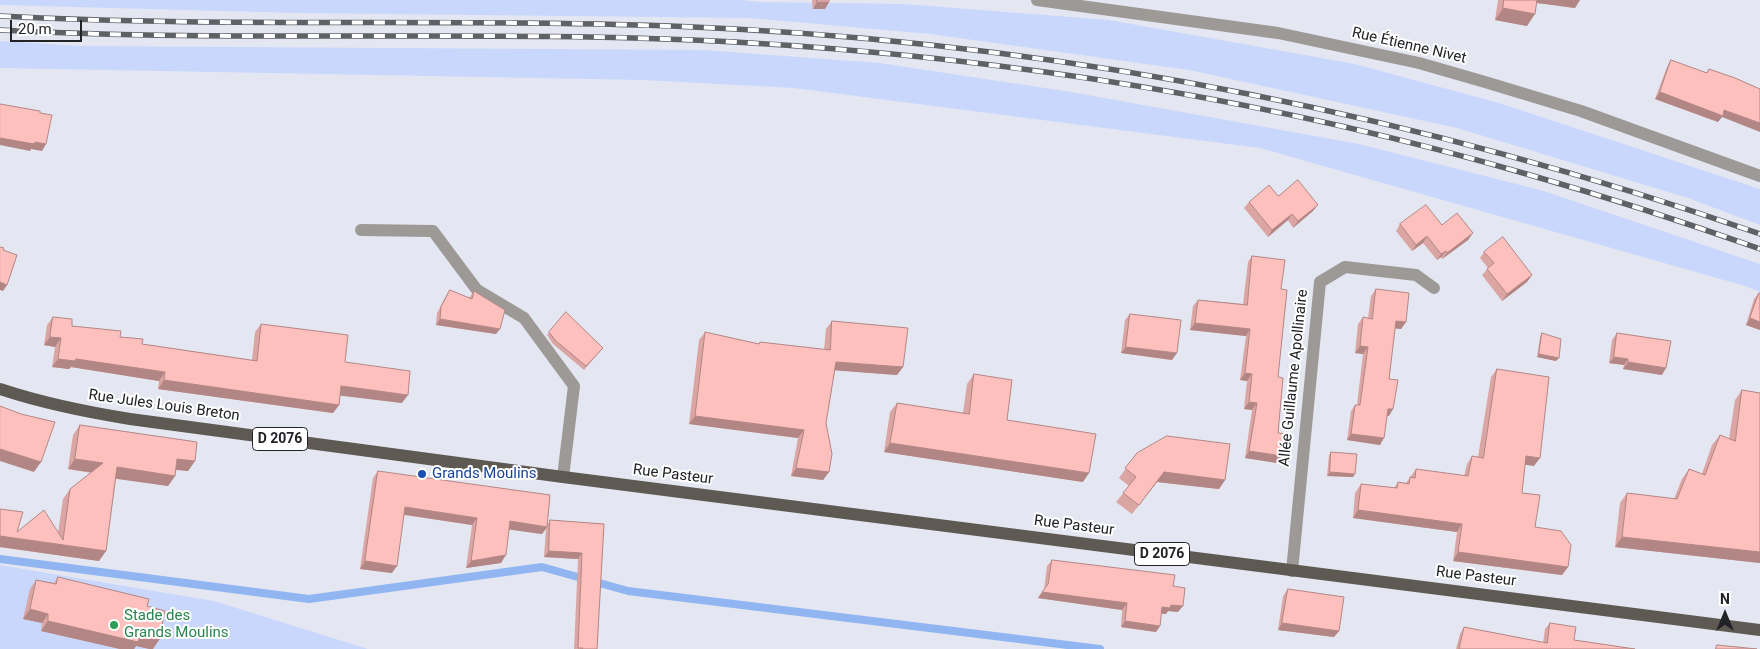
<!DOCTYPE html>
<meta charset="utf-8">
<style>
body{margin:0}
#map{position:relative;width:1760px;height:649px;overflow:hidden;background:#e4e7f1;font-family:Roboto,sans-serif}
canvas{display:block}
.north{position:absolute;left:1700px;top:589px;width:50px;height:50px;-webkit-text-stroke:4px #fff;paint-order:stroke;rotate:0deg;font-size:14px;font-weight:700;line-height:20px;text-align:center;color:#222327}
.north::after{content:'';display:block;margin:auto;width:18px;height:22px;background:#222327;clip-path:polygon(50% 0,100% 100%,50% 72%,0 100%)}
.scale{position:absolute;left:10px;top:20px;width:72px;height:22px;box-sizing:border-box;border:2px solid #222327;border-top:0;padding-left:6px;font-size:15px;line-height:18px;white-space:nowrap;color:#222327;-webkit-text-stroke:4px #fff;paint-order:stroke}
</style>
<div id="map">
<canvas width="1760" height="649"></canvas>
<div class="north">N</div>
<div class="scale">20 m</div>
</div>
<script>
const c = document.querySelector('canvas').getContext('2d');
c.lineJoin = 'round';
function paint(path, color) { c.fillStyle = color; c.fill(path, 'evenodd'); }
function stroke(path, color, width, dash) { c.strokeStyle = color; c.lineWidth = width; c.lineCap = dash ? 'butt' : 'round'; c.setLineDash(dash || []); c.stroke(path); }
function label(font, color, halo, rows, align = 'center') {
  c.font = font + ' Roboto,sans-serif'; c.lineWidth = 4; c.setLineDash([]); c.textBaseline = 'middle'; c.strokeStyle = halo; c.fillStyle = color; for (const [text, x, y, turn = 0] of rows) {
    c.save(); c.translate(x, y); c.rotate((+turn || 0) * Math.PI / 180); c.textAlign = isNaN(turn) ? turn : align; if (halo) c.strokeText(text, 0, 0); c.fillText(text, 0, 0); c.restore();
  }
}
paint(new Path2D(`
 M0,0H742L760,2L904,4L1109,20L1355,64L1499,103L1760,189V225L1688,198L1457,128L1189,70L930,34L750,18L297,13L1,5H0Z
 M0,41L81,46L703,50L880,63L1071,92L1359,144L1544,191L1760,264V292L1745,286L1260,148L794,88L643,80L0,68Z
 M0,565L214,601L368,649H0Z`), '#cad7fd');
stroke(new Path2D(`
 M0,559L309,599L542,567L628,591L1100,649`), '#90b5f1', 8);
stroke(new Path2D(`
 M1037,0L1278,33L1419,63L1485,82L1581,111L1760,176
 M361,230L433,231L477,290L524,318L574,386L563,477
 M1292,571L1320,282L1345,267L1416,275L1434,288`), '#9c9996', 12);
stroke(new Path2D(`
 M0,389C42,403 86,412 130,419L563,477L1760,630`), '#5e5953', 12);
const rail = new Path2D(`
 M0,16C245,29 490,16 735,29C1085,48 1430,119 1760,234
 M0,30C245,43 490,29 735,42C1002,57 1273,100 1530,175C1607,197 1684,222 1760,249`);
stroke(rail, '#606167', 5.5);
stroke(rail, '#fff', 4, [11]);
paint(new Path2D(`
 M812,0H829V2L825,9H813Z
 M1498,0H1580L1575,8L1537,3L1527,26L1495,20Z
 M1671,60L1706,73L1709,69L1722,117L1718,122L1655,99L1667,67Z
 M1278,196L1313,211L1293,228L1288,220L1268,237L1244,208L1249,202Z
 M1400,224L1442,225L1473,233L1468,240L1442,259L1441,257L1437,260L1423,243L1412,251L1396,231Z
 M1484,252L1532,275L1527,282L1502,301L1482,275L1488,268L1480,258Z
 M1252,256L1281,289L1278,377V433L1282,456L1277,463L1245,458L1252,410L1244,409L1247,381L1240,380L1246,336L1190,330L1193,306L1198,300L1243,304L1248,262Z
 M1376,289L1406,322L1401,329L1395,328L1389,379V416H1387L1380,445L1347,440L1351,411L1355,405H1357L1363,354L1355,353L1358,324L1363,317L1368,318L1371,296Z
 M450,290L469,298L474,291L496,334L436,325L437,313L446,296Z
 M1759,293L1760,330L1746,325L1754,299Z
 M1130,314L1172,360L1121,353L1125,320Z
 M53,317L72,326L120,337L142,344L252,360L255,332L261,324L345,362L402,403L340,395L339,405L333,413L158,389L159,381L71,367L69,369L52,367L55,347L44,345L47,325Z
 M832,321L903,367L897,375L835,370L826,423L829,472L823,480L791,476L798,438L689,424L699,340L705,332L758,344L760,342L824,350L826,329Z
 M549,332L603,348L584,370L553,344L547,335Z
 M1542,333L1556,361L1537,357L1540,337Z
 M1617,333L1662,375L1623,369L1624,365L1609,363L1612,340Z
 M1497,369L1534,466L1525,464L1522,493L1535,527L1568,567L1562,575L1453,561L1457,532L1353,518L1355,493L1361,484L1394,488L1398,482L1406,483L1416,469L1464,476L1467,464L1472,456L1478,457L1491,377Z
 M974,374L1007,420L1083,482L884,452L890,412L897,403L963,413L967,384Z
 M1742,390L1760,393V563L1615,547L1620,503L1627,493L1674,499L1682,479L1689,469L1702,474L1712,445L1720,435L1729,439L1735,400Z
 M80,425L195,461L188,471L176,470L175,476L168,486L116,478L106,551L99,561L0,547V509L17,532L58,533L63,499L70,489L92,473L68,469L73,435Z
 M1331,452L1353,477L1327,476L1329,455Z
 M1137,453L1225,480L1219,489L1157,482L1132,514L1116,502L1129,486L1119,478Z
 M378,471L548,524L550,520L604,524L597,649H574L578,559L544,557L546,529L542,534L509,529L501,563L466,568L472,525L404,515L392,573L360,569L373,478Z
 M1052,560L1173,586L1178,612L1168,611L1166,614H1161L1160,626L1156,632L1121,627L1122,610L1038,598L1044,590L1047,566Z
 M58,577L136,646L134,649H120L41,631L42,623L23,619L30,589L36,580L54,583Z
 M1288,589L1339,631L1334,637L1278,630L1283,596Z
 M1550,623L1574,640L1635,649H1456L1460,634L1464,627L1543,643L1545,629Z`), '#daa5a3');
paint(new Path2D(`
 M1531,0H1580L1575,8L1530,2Z
 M817,2H829L825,9H813Z
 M1503,8L1535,14L1527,26L1495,20Z
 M1660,92L1724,110L1760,123V132L1722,117L1718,122L1655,99Z
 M0,138L35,142L46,144L42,151L31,149L30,151L0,145Z
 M1318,205L1313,211L1293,228L1298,221Z
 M1292,214L1288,220L1268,237L1272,230Z
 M1473,233L1468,240L1442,259L1447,253Z
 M1427,236L1423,243L1412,251L1416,245Z
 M1446,251L1441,257L1437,260L1441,254Z
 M1532,275L1527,282L1502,301L1507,294Z
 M0,282L7,285L3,291L0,290Z
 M1750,318L1760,322V330L1746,325Z
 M440,319L500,329L496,334L436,325Z
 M1396,321L1406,322L1401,329L1391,328Z
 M1195,323L1250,329L1246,336L1190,330Z
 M50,337L61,338L55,347L44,345Z
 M1360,346L1368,347L1363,354L1355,353Z
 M1126,347L1177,353L1172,360L1121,353Z
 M1539,354L1559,358L1556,361L1537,357Z
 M1614,357L1628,359L1624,365L1609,363Z
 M58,359H76L165,372L159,381L71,367L69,369L52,367Z
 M836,362L903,367L897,375L830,370Z
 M1628,362L1666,368L1662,375L1623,369Z
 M1245,373L1252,374L1247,381L1240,380Z
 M164,380L339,405L333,413L158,389Z
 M341,386L408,395L402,403L335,395Z
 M1249,402L1257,403L1252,410L1244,409Z
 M1388,409H1393L1389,416L1384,415Z
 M695,416L804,430L798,438L689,424Z
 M1351,434L1384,438L1380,445L1347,440Z
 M890,443L1089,473L1083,482L884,452Z
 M0,449L41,462L34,472L0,461Z
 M1249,451L1282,456L1277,463L1245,458Z
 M1526,456L1540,458L1534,466L1521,464Z
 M75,459L103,463L96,473L68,469Z
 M177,459L195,461L188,471L170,469Z
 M117,467L175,476L168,486L110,478Z
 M796,468L829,472L823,480L791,476Z
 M1164,472L1225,480L1219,489L1157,482L1132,514Z
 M1330,472L1355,474L1353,477L1327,476Z
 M405,507L477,518L472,525L400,514Z
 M1358,510L1462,524L1457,532L1353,518Z
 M510,521L547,527L542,534L505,529Z
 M0,536L106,551L99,561L0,547Z
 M1622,537L1760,552V563L1615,547Z
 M549,551L582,553L578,559L544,557Z
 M1458,552L1568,567L1562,575L1453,561Z
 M506,555L501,563L466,568L471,561Z
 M365,561L397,566L392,573L360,569Z
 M1042,592L1127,603L1122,610L1038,598Z
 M1171,605L1183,606L1178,612L1168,611L1166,614L1158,613L1162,607Z
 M30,609L48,614L42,623L23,619Z
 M48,621L140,636L159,640L153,649H149L136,646L134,649H120L41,631Z
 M1125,621L1160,626L1156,632L1121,627Z
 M1282,623L1339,631L1334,637L1278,630Z`), '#b28684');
const building = new Path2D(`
 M817,0H829V2H817Z
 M1504,0H1537L1535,14L1503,8Z
 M1671,60L1707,73L1709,69L1735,78L1760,89V123L1724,110L1723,116L1660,92Z
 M0,104L40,111V113L52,115L46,144L35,142L34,144L0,138Z
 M1298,180L1318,205L1298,221L1292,214L1272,230L1249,202L1269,185L1278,196Z
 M1426,205L1442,225L1457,213L1473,233L1447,253L1446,251L1441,254L1427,236L1416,245L1400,224Z
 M1503,237L1532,275L1507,294L1487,269L1494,263L1484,252Z
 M0,247L4,248L3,250L17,255L7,285L0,282Z
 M1252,256L1285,260L1281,289L1287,290L1278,377L1283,378L1278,433L1286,434L1282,456L1249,451L1257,403L1249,402L1252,374L1245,373L1250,329L1195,323L1198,300L1247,305Z
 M1376,289L1409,293L1406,322L1396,321L1389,379L1398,380L1393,409H1388L1384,438L1351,434L1355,405H1360L1368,347L1360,346L1363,317L1372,319Z
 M450,290L472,299L474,291L505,310L500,329L440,319L441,307Z
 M1759,293H1760V322L1750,318Z
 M566,312L603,348L586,366L556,341L549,332Z
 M1130,314L1181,320L1177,353L1126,347Z
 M53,317L72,319V326L121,331L120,337L143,339L142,344L257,361L261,324L348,335L345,362L410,371L408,395L341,386L339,405L164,380L165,372L76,359L75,361L58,359L61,338L50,337Z
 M832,321L908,328L903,367L836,362L826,423L832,454L829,472L796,468L804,430L695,416L705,332L759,344L760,342L830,350Z
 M1542,333L1561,339L1559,358L1539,354Z
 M1617,333L1671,341L1666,368L1628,362V359L1614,357Z
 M1497,369L1549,377L1540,458L1526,456L1522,493L1540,495L1535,527L1561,531L1571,545L1568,567L1458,552L1462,524L1358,510L1361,484L1397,488L1398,482L1409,484L1410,477L1415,478L1416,469L1468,476L1472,456L1483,458Z
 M974,374L1012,380L1007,420L1096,434L1089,473L890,443L897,403L969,414Z
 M1742,390L1760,393V552L1622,537L1627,493L1677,499L1689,469L1705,475L1720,435L1735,441Z
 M0,406L21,414L55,422L41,462L0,449Z
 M80,425L197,442L195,461L177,459L175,476L117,467L106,551L0,536V509L23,512L17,532L44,510L63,540L70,489L103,463L75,459Z
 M1167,436L1230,444L1225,480L1164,472L1139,505L1123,493L1136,477L1125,468L1137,453Z
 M1331,452L1357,454L1355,474L1330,472Z
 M378,471L550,495L547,527L510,521L506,555L471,561L477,518L405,507L397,566L365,561Z
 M550,520L604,524L597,649H582L583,648H578L582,553L549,551Z
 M1052,560L1175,575L1173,586L1185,588L1183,606L1171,605L1170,608L1162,607L1160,626L1125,621L1127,603L1042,592L1048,584Z
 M58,577L149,599L147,606L165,611L159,640L140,636L138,642L48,621V614L30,609L36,580L56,584Z
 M1288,589L1344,597L1339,631L1282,623Z
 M1550,623L1576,627L1574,640L1635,649H1459L1464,627L1547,643Z
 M1717,645L1757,649H1716Z`);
paint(building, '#fec0bd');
stroke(building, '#b28684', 1);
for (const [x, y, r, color] of [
 [422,474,5,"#1a4fb4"],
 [114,625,5,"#2e9e5b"]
]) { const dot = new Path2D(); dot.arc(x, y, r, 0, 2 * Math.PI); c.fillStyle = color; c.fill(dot); stroke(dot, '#fff', 2); }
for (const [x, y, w] of [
 [280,439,55],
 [1162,554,55]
]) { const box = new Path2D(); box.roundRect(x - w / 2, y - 11.5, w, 23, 4); c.fillStyle = '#fff'; c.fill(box); stroke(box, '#222327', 1); }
label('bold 14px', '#222327', null, [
 ["D 2076",280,439],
 ["D 2076",1162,554]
]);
label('15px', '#222327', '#fff', [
 ["Rue Étienne Nivet",1409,46,13],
 ["Allée Guillaume Apollinaire",1294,378,-84],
 ["Rue Jules Louis Breton",164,406,8],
 ["Rue Pasteur",673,475,7],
 ["Rue Pasteur",1074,526,7],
 ["Rue Pasteur",1476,577,7]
]);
label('15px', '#164399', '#fff', [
 ["Grands Moulins",432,474]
], 'left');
label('15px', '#27864d', '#fff', [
 ["Stade des",124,616],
 ["Grands Moulins",124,633]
], 'left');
</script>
